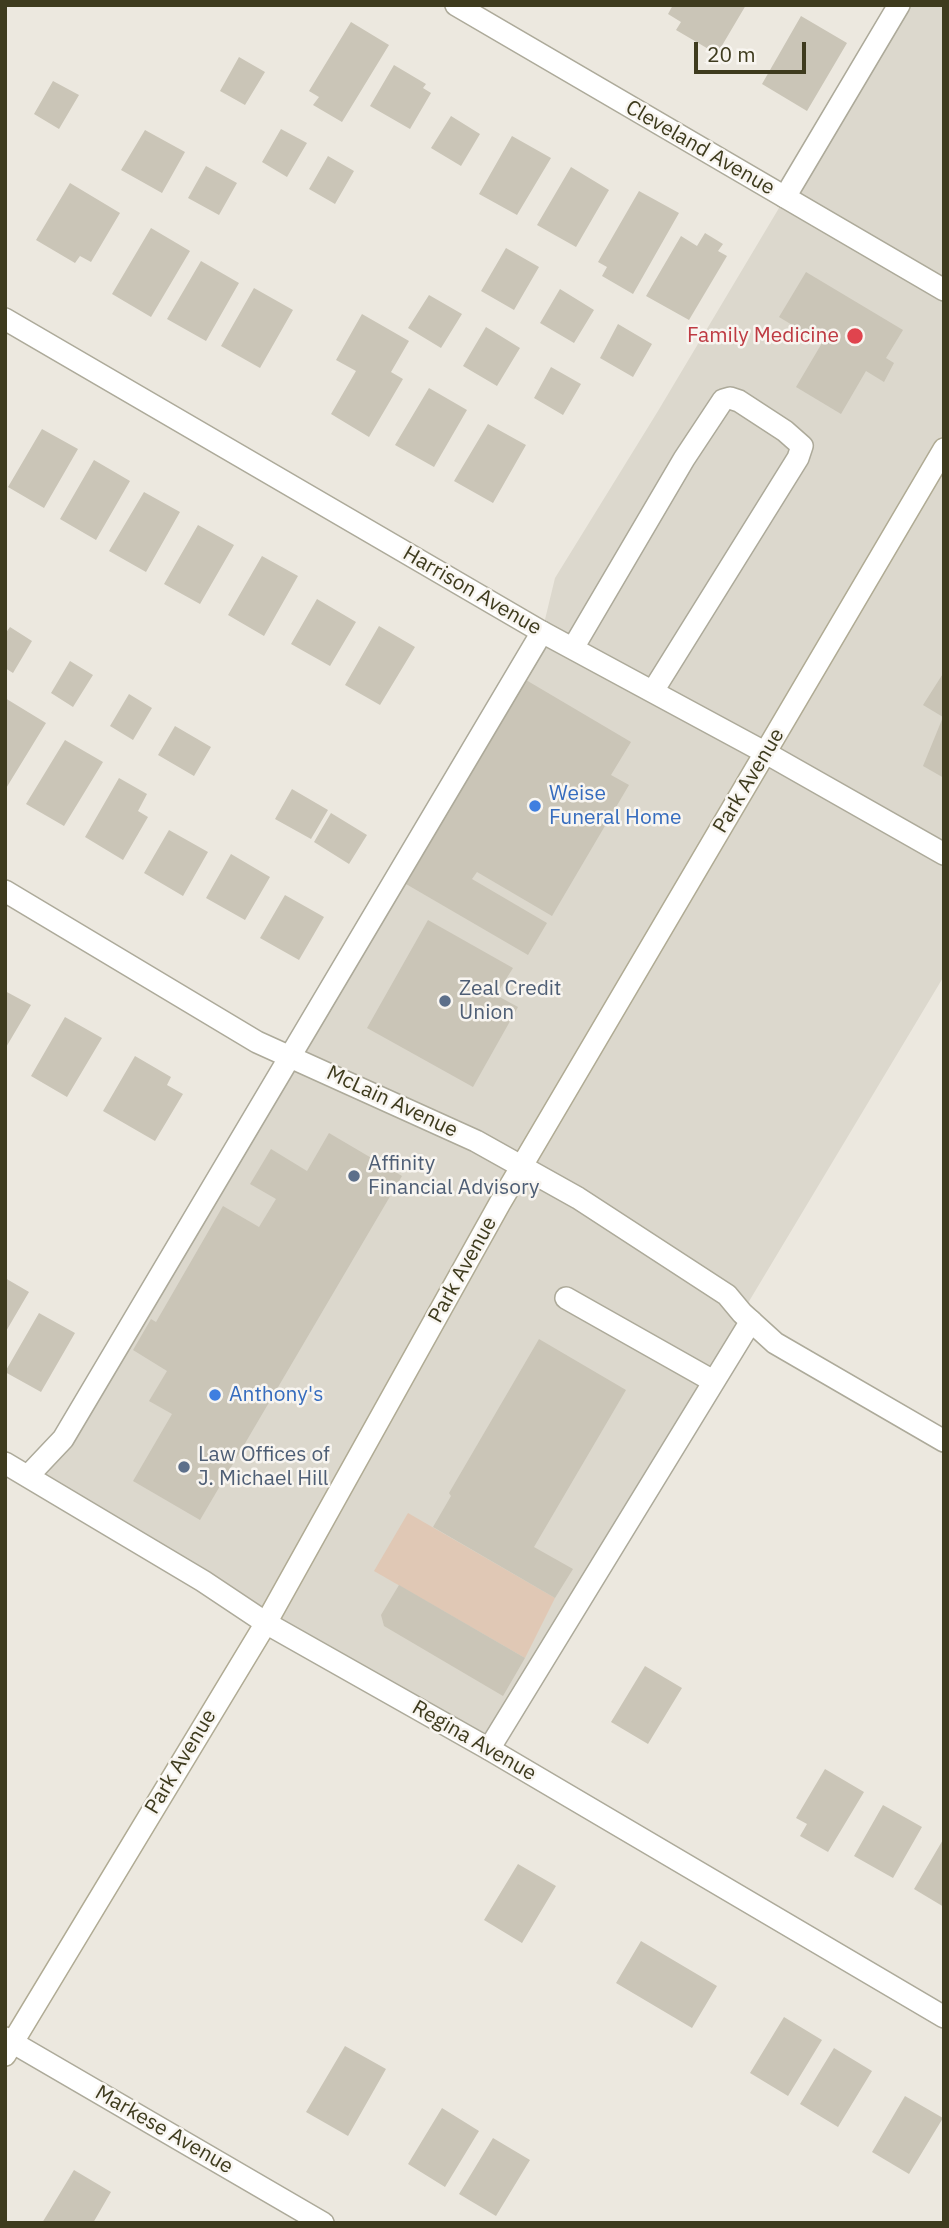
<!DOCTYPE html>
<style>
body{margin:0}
#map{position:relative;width:949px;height:2228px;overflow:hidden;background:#ece8df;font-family:"IBM Plex Sans",sans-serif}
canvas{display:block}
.frame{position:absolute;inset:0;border:7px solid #3e3b1e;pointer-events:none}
.scale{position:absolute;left:694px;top:42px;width:112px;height:32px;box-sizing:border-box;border:4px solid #3e3b1e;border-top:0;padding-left:9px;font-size:21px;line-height:24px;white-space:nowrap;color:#3e3b1e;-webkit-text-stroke:5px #f8f5f0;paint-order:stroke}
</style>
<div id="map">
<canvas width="949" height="2228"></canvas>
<div class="frame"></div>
<div class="scale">20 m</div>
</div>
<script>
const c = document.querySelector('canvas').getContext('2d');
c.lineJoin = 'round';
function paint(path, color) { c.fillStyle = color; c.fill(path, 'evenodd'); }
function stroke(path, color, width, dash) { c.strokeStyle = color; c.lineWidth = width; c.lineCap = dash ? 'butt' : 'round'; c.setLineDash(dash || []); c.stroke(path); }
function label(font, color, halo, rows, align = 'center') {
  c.font = font + ' "IBM Plex Sans",sans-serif'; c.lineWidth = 5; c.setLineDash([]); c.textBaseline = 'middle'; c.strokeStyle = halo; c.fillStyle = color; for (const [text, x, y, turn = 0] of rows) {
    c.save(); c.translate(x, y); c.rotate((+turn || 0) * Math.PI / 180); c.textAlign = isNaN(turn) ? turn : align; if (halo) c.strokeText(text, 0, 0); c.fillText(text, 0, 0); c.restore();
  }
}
paint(new Path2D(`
 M900,5H944V976L742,1313L489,1749L28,1476L542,632L555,578L658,411Z`), '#dcd8cd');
paint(new Path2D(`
 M408,1513L555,1598L525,1658L374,1571Z`), '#e0c8b5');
paint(new Path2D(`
 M673,5H746L717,54L676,30L681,22L668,14Z
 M801,16L847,43L807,111L762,84Z
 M351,22L389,45L342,122L313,105L319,97L309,91Z
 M239,57L265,72L245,105L220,91Z
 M394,65L426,84L423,88L431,93L410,129L370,106Z
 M53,81L79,95L59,129L34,114Z
 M451,116L480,134L461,166L431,148Z
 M281,129L307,143L287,177L262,162Z
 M145,130L185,152L162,193L121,170Z
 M512,136L551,158L517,215L479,194Z
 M328,156L354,171L335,204L309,189Z
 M206,166L237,183L219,215L188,198Z
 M571,167L609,190L576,247L537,225Z
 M70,183L120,213L91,262L80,256L75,263L36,240Z
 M639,191L679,213L633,294L602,276L607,267L598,262Z
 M151,228L190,251L151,317L112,294Z
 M705,233L723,244L718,251L727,256L689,320L646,296L681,236L697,246Z
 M506,248L539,267L514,310L481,291Z
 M201,261L239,283L206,341L167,319Z
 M806,272L903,330L886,358L894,363L884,382L866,371L841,414L796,387L822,343L779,317Z
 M254,288L293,310L260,368L221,346Z
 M560,289L594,310L574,343L540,323Z
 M429,295L462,314L441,348L408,328Z
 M362,314L409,341L391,372L403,379L369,437L331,414L356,371L336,360Z
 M618,324L652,344L633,377L600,358Z
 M486,327L520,348L497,386L463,366Z
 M551,367L581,384L563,415L534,398Z
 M429,388L467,410L434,467L395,445Z
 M488,424L526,445L493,503L454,481Z
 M42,429L78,449L44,508L8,487Z
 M94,460L130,481L96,540L60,519Z
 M144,492L180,512L146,572L109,551Z
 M198,525L234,545L200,604L164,584Z
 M262,556L298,576L264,636L228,615Z
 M317,599L356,622L330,666L291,644Z
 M379,626L415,647L380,705L345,685Z
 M10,627L32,641L13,673L5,668V634Z
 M70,661L93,675L73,707L51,693Z
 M944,672V778L923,766L943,717L923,705Z
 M526,680L631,742L611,775L629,785L552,916L477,872L472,879L547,923L528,955L406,884Z
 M129,694L152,708L133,740L110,726Z
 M5,698L46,723L5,790Z
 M175,726L211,747L194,776L158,755Z
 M65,740L103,762L64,826L26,804Z
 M119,778L147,794L138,811L148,817L123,860L85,837Z
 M292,789L328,810L311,839L275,819Z
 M331,813L367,835L349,864L314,842Z
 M169,830L208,852L183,896L144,873Z
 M231,854L270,877L245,920L206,898Z
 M285,895L324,917L299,960L260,938Z
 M428,920L513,968L496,995L518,1007L473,1087L367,1028Z
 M5,991L31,1005L5,1049Z
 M65,1017L102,1038L67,1097L31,1076Z
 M135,1056L171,1077L167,1085L183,1094L155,1141L103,1111Z
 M329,1133L402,1176L200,1520L133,1481L172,1414L149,1401L167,1371L133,1350L151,1319L156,1322L223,1206L259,1227L276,1199L250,1184L271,1149L307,1171Z
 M5,1278L29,1292L5,1333Z
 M39,1313L75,1333L41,1392L5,1372Z
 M539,1339L626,1390L534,1547L573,1569L555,1598L433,1527L451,1496L449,1493Z
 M399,1585L525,1658L503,1696L384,1626L381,1615Z
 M645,1666L682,1688L648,1744L611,1722Z
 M825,1769L864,1792L828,1852L800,1836L807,1824L796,1818Z
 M883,1805L922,1827L893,1878L854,1856Z
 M944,1838V1907L914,1889Z
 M518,1864L556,1886L522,1943L484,1920Z
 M641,1941L717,1986L692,2028L616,1983Z
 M784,2017L822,2040L788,2096L750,2073Z
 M345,2046L386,2069L348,2136L306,2112Z
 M834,2048L872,2071L838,2127L800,2104Z
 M905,2096L943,2118L909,2174L872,2152Z
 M442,2108L479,2131L445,2187L408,2164Z
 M493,2138L530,2160L496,2216L459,2194Z
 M74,2170L111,2192L93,2223H42Z`), '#cac5b7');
const lane = new Path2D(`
 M785,197L899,5
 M573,648L684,459L723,400L730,398L739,401L785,431L802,446L798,458L653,691
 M566,1298L713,1381
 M28,1476L63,1439L542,632
 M489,1749L751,1321`);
const street = new Path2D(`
 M456,5L944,290
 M5,319L542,632L766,753L944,854
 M5,891L257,1042L476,1141L578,1198L727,1295L742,1313L775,1343L944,1441
 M5,1463L203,1581L266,1623L489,1749L944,2017
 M5,2038L323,2223`);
const secondary = new Path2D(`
 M5,2055L266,1623L500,1203L944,449`);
stroke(lane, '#adaa9a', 24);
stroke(street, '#adaa9a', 24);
stroke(secondary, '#b0ab94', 24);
stroke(lane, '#fff', 21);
stroke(street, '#fff', 21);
stroke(secondary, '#fff', 21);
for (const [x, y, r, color] of [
 [855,336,9,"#e0444e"],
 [535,806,7,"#3f7fe0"],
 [445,1001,7,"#5c6f8a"],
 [354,1176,7,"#5c6f8a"],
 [215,1395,7,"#3f7fe0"],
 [184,1467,7,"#5c6f8a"]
]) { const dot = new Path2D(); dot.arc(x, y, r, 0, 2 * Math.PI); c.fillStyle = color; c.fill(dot); stroke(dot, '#f8f5f0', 2.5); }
label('21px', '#3e3b1e', '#f8f5f0', [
 ["Cleveland Avenue",700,148,30],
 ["Harrison Avenue",472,591,30],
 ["Park Avenue",749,781,-59],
 ["McLain Avenue",392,1102,25],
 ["Park Avenue",463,1270,-61],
 ["Regina Avenue",474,1741,30],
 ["Park Avenue",181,1762,-59],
 ["Markese Avenue",164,2130,30]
]);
label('21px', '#be3a42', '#f8f5f0', [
 ["Family Medicine",839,336]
], 'right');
label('21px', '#366cbe', '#f8f5f0', [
 ["Weise",549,794],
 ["Funeral Home",549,818],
 ["Anthony's",229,1395]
], 'left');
label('21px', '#4e5e75', '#f8f5f0', [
 ["Zeal Credit",459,989],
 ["Union",459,1013],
 ["Affinity",368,1164],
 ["Financial Advisory",368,1188],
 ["Law Offices of",198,1455],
 ["J. Michael Hill",198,1479]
], 'left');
</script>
